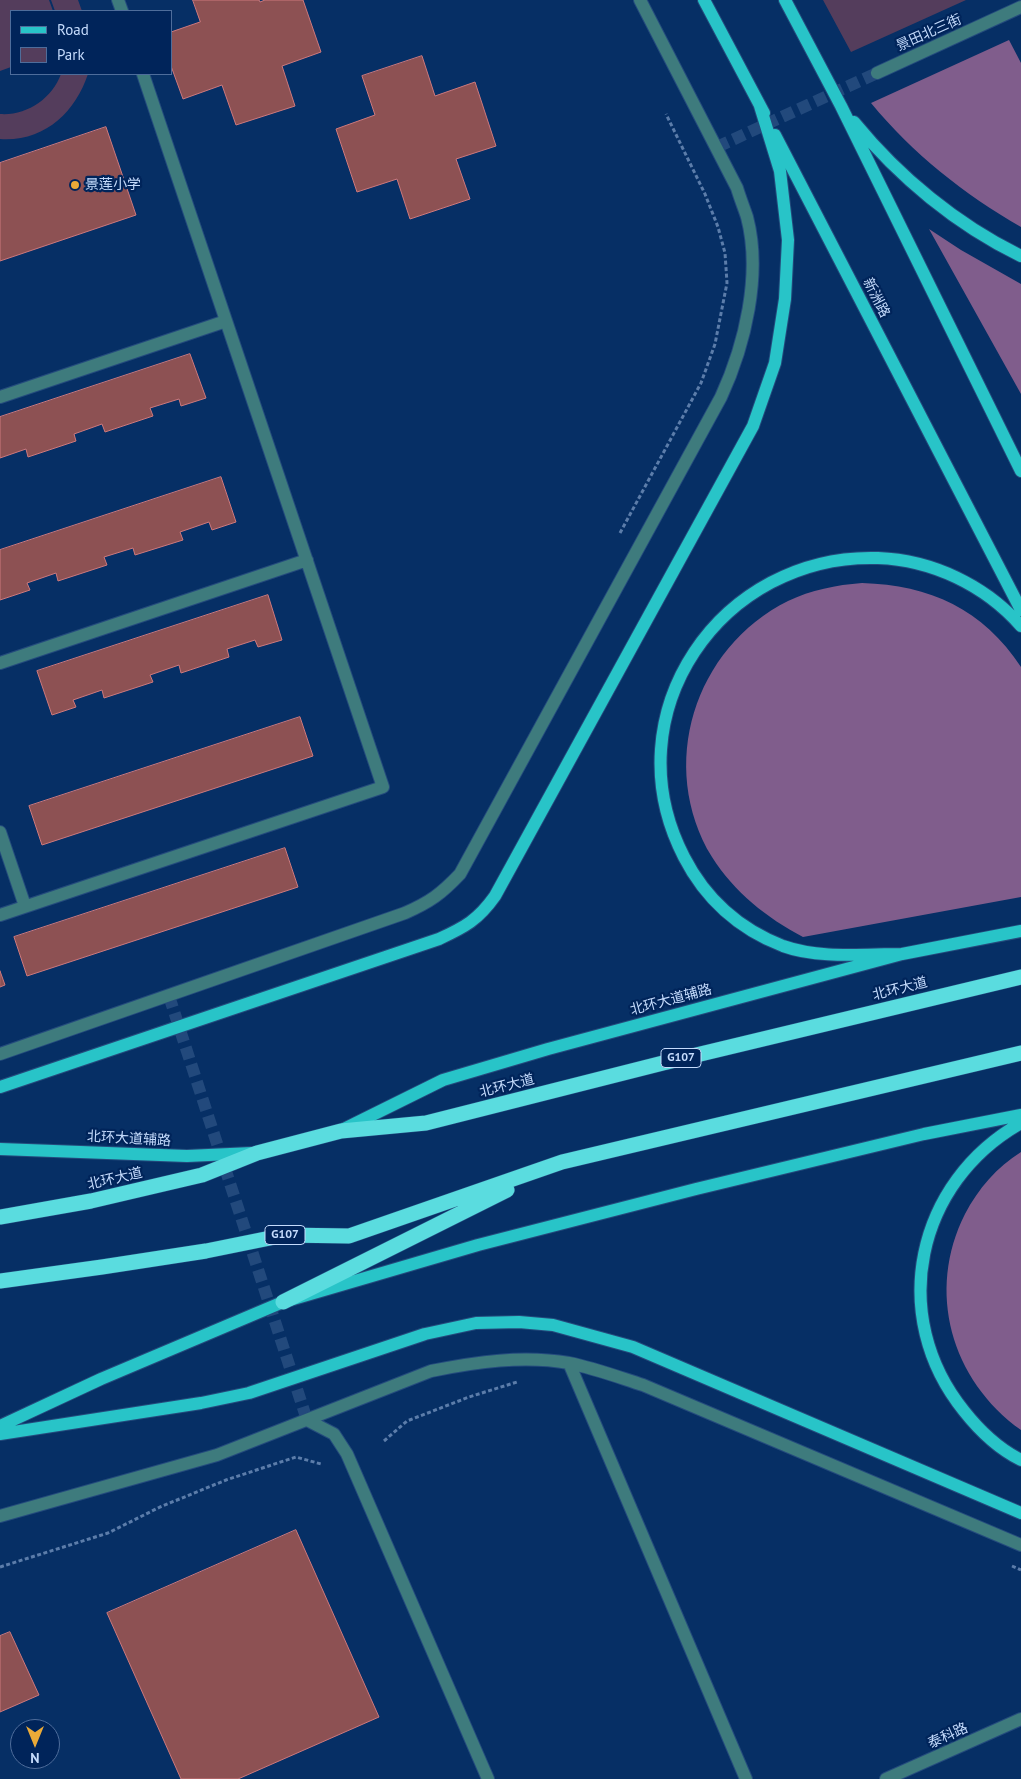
<!DOCTYPE html>
<meta charset="utf-8">
<style>
body{margin:0}
#map{position:relative;width:1021px;height:1779px;overflow:hidden;background:#062f65;font-family:"PT Sans",sans-serif}
canvas{display:block}
.legend{position:absolute;left:10px;top:10px;width:162px;height:65px;box-sizing:border-box;background:#00245a;border:1px solid #4e6d9b;margin:0;padding:6px 9px;list-style:none;font-size:15px;color:#c4dbfc}
.legend li{display:flex;align-items:center;gap:10px;height:25px}
.legend b{width:25px;border:1px solid #4e6d9b}
.north{position:absolute;left:10px;top:1719px;width:50px;height:50px;box-sizing:border-box;background:#00245a;border:1px solid #4e6d9b;border-radius:50%;rotate:180deg;font-size:14px;font-weight:700;line-height:20px;text-align:center;color:#c4dbfc}
.north::after{content:'';display:block;margin:auto;width:18px;height:22px;background:#eaaa38;clip-path:polygon(50% 0,100% 100%,50% 72%,0 100%)}
</style>
<div id="map">
<canvas width="1021" height="1779"></canvas>
<ul class="legend">
<li><b style="height:6px;background:#28c4c8"></b>Road</li>
<li><b style="height:14px;background:#543d5c"></b>Park</li>
</ul>
<div class="north">N</div>
</div>
<script>
const c = document.querySelector('canvas').getContext('2d');
c.lineJoin = 'round';
function paint(path, color) { c.fillStyle = color; c.fill(path, 'evenodd'); }
function stroke(path, color, width, dash) { c.strokeStyle = color; c.lineWidth = width; c.lineCap = dash ? 'butt' : 'round'; c.setLineDash(dash || []); c.stroke(path); }
function label(font, color, halo, rows, align = 'center') {
  c.font = font + ' "PT Sans","Noto Sans SC",sans-serif'; c.lineWidth = 4.5; c.setLineDash([]); c.textBaseline = 'middle'; c.strokeStyle = halo; c.fillStyle = color; for (const [text, x, y, turn = 0] of rows) {
    c.save(); c.translate(x, y); c.rotate((+turn || 0) * Math.PI / 180); c.textAlign = isNaN(turn) ? turn : align; if (halo) c.strokeText(text, 0, 0); c.fillText(text, 0, 0); c.restore();
  }
}
paint(new Path2D(`
 M0,0H49L53,11H11V67L0,71Z
 M51,0H78L82,11H55Z
 M823,0H966L851,52Z
 M61,74H88C75,113 44,142 0,139V114C26,116 52,99 61,74Z`), '#543d5c');
paint(new Path2D(`
 M1009,40L1021,63V227C964,194 913,154 871,103Z
 M929,229L961,250L1021,284V394Z
 M862,583C930,585 983,609 1021,667V897L803,937C767,918 734,892 712,857C657,766 694,648 788,601C811,590 836,585 862,583Z
 M1021,1152V1430C951,1380 926,1291 965,1214C978,1189 997,1167 1021,1152Z`), '#805d8c');
const building = new Path2D(`
 M193,0H259L260,2L265,0H303L321,52L282,66L295,106L236,125L222,85L183,99L171,66V32L200,22Z
 M422,56L435,96L475,82L496,146L456,159L470,199L410,219L397,179L357,192L336,129L375,115L362,76Z
 M106,127L136,215L0,261V163Z
 M190,354L206,398L181,406L179,399L150,408L153,416L105,432L102,424L74,434L76,441L28,457L26,449L0,458V417Z
 M221,477L236,522L212,530L209,522L180,532L183,540L135,555L133,548L104,557L107,565L58,581L56,573L27,583L30,590L0,600V550Z
 M268,595L282,640L258,647L255,640L227,649L229,657L181,673L179,665L150,675L153,682L104,698L102,690L73,700L76,707L52,715L37,671Z
 M300,717L313,756L42,845L29,806Z
 M285,848L298,887L27,976L14,937Z
 M0,971L5,985L0,987Z
 M296,1530L379,1717L238,1779H181L107,1613Z
 M10,1632L39,1695L0,1712V1636Z`);
paint(building, '#8d5153');
stroke(building, '#cd797d', 1);
stroke(new Path2D(`
 M717,147L877,73
 M169,996L307,1420`), '#22497c', 12, [12, 6]);
const minor = new Path2D(`
 M118,0L122,11
 M877,73L1021,7
 M0,397L226,321
 M0,663L307,560
 M0,832L25,906
 M0,915L383,787L143,74
 M0,1054L405,913C430,902 441,894 460,874L721,397C745,345 762,274 747,217C744,208 740,198 737,188L640,0
 M569,1363L746,1779
 M307,1420L334,1434L347,1454L488,1779
 M0,1516L217,1455L431,1371C476,1362 523,1355 569,1363C594,1368 618,1377 643,1385L1021,1545
 M886,1779L1021,1719`);
const major = new Path2D(`
 M704,0L764,113
 M785,0L841,106L1021,471
 M854,122C899,177 957,225 1021,256
 M775,135L1021,610
 M902,954C863,954 819,959 783,946C739,929 705,898 684,857C610,714 721,553 878,558C932,560 985,585 1021,626
 M0,1087L439,939C465,927 478,920 495,896L753,426L775,363L785,299L788,240L780,171L760,106
 M1021,1123C916,1182 887,1316 964,1411C979,1430 999,1449 1021,1460
 M344,1129L443,1080L548,1049L902,954L1021,931
 M0,1149L187,1156L252,1153
 M0,1426L101,1379L283,1302L478,1245L696,1189L924,1134L1021,1115
 M0,1434L201,1403L249,1393L425,1334L476,1323L519,1322L553,1325L633,1347L1021,1513`);
const highway = new Path2D(`
 M0,1217L91,1201L202,1175L257,1153L341,1131L426,1123L663,1063L1021,977
 M0,1281L102,1267L206,1251L285,1235L349,1236L562,1162L1021,1053
 M283,1302L507,1190`);
stroke(minor, '#244b7d', 14);
stroke(major, '#244b7d', 14);
stroke(highway, '#244b7d', 16);
stroke(new Path2D(`
 M620,533L701,383L715,344L727,283L725,253L718,227L705,194L666,114
 M384,1441L407,1421L469,1397L517,1382
 M1012,1566L1021,1570
 M0,1567L108,1533L160,1507L226,1480L296,1457L321,1464`), '#5c7daa', 3, [4, 2.5]);
stroke(minor, '#3e7b7d', 12);
stroke(major, '#28c4c8', 12);
stroke(highway, '#5adcdf', 15);
for (const [x, y, r, color] of [
 [75,185,5,"#eaaa38"]
]) { const dot = new Path2D(); dot.arc(x, y, r, 0, 2 * Math.PI); c.fillStyle = color; c.fill(dot); stroke(dot, '#00245a', 2); }
for (const [x, y, w] of [
 [681,1058,40],
 [285,1235,40]
]) { const box = new Path2D(); box.roundRect(x - w / 2, y - 9.5, w, 19, 4); c.fillStyle = '#00245a'; c.fill(box); stroke(box, '#c4dbfc', 1); }
label('bold 12px', '#c4dbfc', null, [
 ["G107",681,1058],
 ["G107",285,1235]
]);
label('14px', '#c4dbfc', '#00245a', [
 ["景田北三街",929,33,-24],
 ["新洲路",876,298,63],
 ["北环大道",900,989,-14],
 ["北环大道辅路",671,1000,-15],
 ["北环大道",507,1086,-14],
 ["北环大道辅路",129,1139,3],
 ["北环大道",115,1179,-13],
 ["泰科路",948,1736,-24]
]);
label('14px', '#c4dbfc', '#00245a', [
 ["景莲小学",85,185]
], 'left');
</script>
